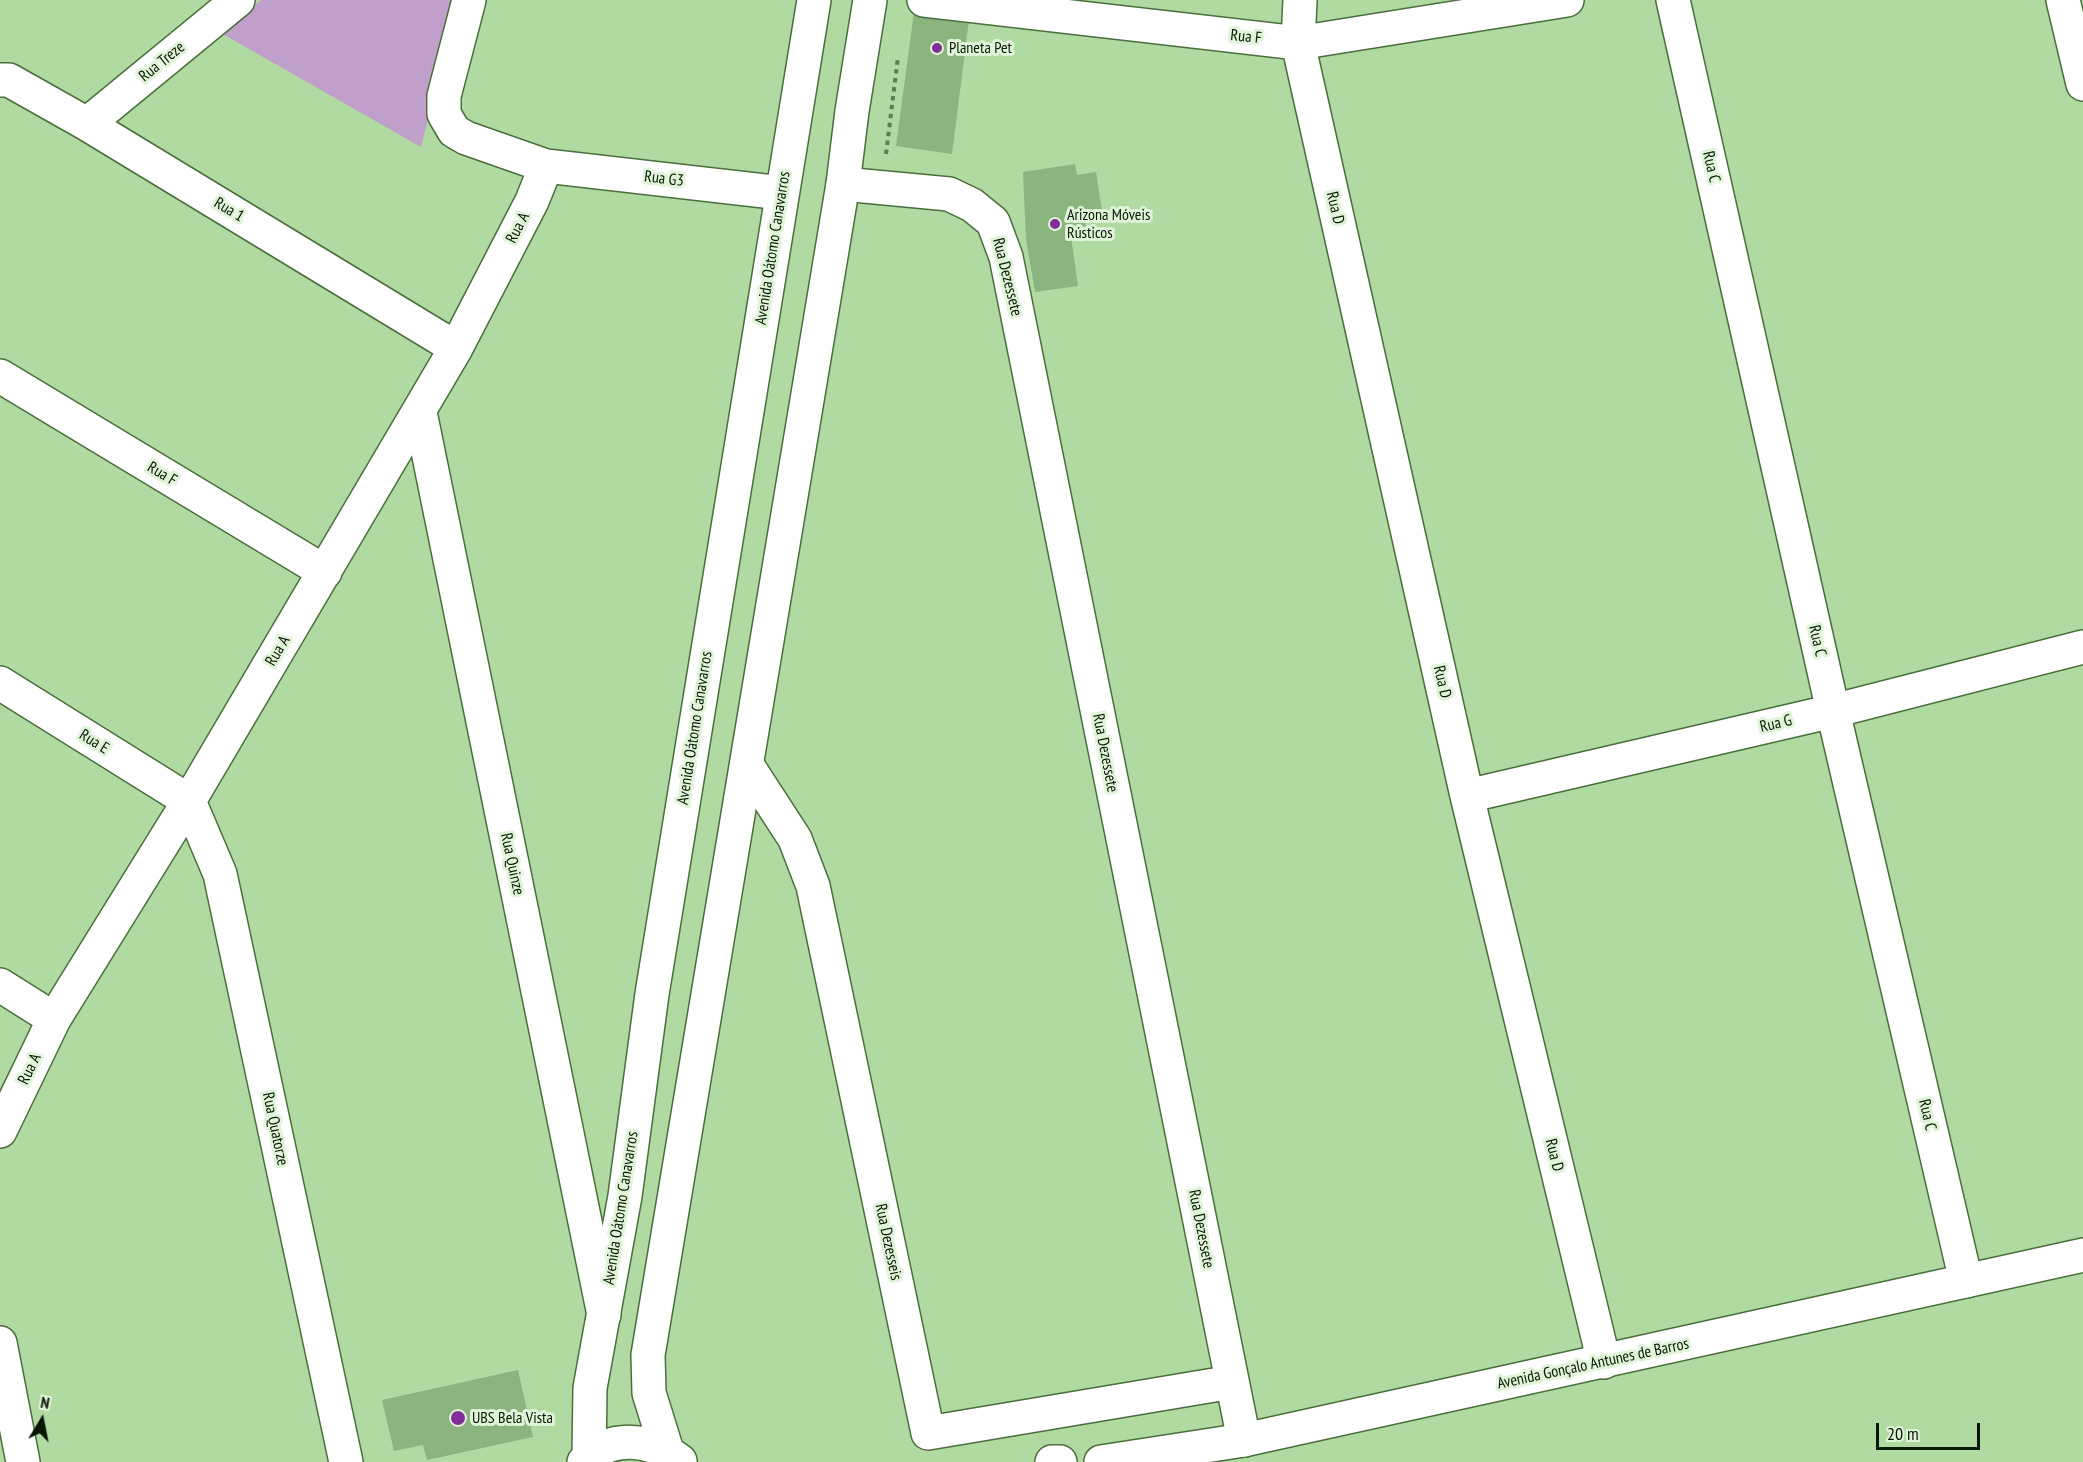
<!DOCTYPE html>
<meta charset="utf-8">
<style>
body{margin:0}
#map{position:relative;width:2083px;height:1462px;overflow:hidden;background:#b0daa2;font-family:"PT Sans Narrow",sans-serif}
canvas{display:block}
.north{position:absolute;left:12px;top:1390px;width:60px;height:60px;-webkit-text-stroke:4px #dff4d8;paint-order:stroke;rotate:10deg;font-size:16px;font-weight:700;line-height:24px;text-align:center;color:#091805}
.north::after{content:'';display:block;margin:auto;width:21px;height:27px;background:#091805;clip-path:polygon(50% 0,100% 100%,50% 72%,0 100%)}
.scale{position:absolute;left:1876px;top:1423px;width:104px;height:27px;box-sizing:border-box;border:3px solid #091805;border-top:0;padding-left:8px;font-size:18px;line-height:21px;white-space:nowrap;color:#091805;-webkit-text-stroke:4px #dff4d8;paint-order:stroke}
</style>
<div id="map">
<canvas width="2083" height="1462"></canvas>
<div class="north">N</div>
<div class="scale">20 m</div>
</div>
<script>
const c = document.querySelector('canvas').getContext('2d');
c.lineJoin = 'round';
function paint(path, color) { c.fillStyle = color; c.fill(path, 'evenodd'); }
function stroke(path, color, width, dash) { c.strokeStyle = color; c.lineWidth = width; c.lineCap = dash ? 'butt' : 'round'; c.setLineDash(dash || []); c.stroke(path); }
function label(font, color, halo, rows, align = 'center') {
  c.font = font + ' "PT Sans Narrow",sans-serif'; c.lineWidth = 6; c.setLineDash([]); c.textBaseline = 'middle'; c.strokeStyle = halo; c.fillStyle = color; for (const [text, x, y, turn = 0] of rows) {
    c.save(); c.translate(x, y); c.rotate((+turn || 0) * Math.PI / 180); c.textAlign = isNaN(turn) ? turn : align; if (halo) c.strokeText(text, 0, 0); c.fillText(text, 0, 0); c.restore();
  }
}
paint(new Path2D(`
 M261,0H458L421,147L221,33Z`), '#c09fcb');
paint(new Path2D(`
 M914,12L969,20L952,154L896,146Z
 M1075,164L1077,175L1096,172L1102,211L1084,214L1087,234L1071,237L1078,286L1035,292L1026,239L1023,172Z
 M518,1370L533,1437L427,1460L423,1445L394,1451L382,1400Z`), '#8cb47e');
const minor = new Path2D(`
 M469,0L444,96V114L454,131L466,138L546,166L782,193
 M924,0L1298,43L1567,0
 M1300,0L1298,43L1467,796L1604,1362
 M1673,0L1833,711L1966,1281
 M2063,0L2083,84
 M0,80H9L87,124L456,348
 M87,124L238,0
 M843,184L949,194L972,205L993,222L1006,257L1244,1440
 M0,376L325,572
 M420,412L604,1315
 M0,683L189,801L220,874L346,1462
 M747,765L795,839L813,886L928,1433L1232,1382
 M1467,796L1833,711L2083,647
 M0,985L54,1019
 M0,1131L54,1019L189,801L456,348L532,201L546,166
 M0,1343L23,1462`);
const secondary = new Path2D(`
 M667,1451L649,1393L648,1355L843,184L852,111L870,0
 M589,1457L590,1388L625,1196L652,994L814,0
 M584,1462C611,1433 652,1439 680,1461
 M1052,1462H1060
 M1101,1462L1244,1440L2083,1255`);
stroke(minor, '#4a6f3c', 36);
stroke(secondary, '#4a6f3c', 36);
stroke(new Path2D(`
 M886,154L898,57`), '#5f7c56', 4, [4.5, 4.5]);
stroke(minor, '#fff', 33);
stroke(secondary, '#fff', 33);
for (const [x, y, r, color] of [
 [937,48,6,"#832d9b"],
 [1055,224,6,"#832d9b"],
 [458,1418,8,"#832d9b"]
]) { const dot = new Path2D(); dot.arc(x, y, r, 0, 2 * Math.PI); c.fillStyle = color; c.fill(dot); stroke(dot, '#dff4d8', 2); }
label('16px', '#091805', '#dff4d8', [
 ["Rua F",1246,37,6],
 ["Rua Treze",162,62,-39],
 ["Rua C",1711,167,77],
 ["Rua G3",664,179,7],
 ["Rua D",1335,208,77],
 ["Rua 1",229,210,31],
 ["Rua A",518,228,-63],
 ["Avenida Oátomo Canavarros",773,248,-81],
 ["Rua Dezessete",1007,277,76],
 ["Rua F",162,474,31],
 ["Rua C",1817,641,77],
 ["Rua A",278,651,-59],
 ["Rua D",1442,682,77],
 ["Rua G",1776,724,-13],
 ["Avenida Oátomo Canavarros",695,728,-81],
 ["Rua E",94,742,32],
 ["Rua Dezessete",1105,753,79],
 ["Rua Quinze",512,864,78],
 ["Rua A",30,1069,-64],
 ["Rua C",1927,1115,77],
 ["Rua Quatorze",275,1129,78],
 ["Rua D",1554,1155,76],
 ["Avenida Oátomo Canavarros",621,1208,-81],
 ["Rua Dezessete",1201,1229,79],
 ["Rua Dezesseis",888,1242,78],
 ["Avenida Gonçalo Antunes de Barros",1593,1364,-12]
]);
label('16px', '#091805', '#dff4d8', [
 ["Planeta Pet",949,48],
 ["Arizona Móveis",1067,215],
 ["Rústicos",1067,233],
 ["UBS Bela Vista",472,1418]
], 'left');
</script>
